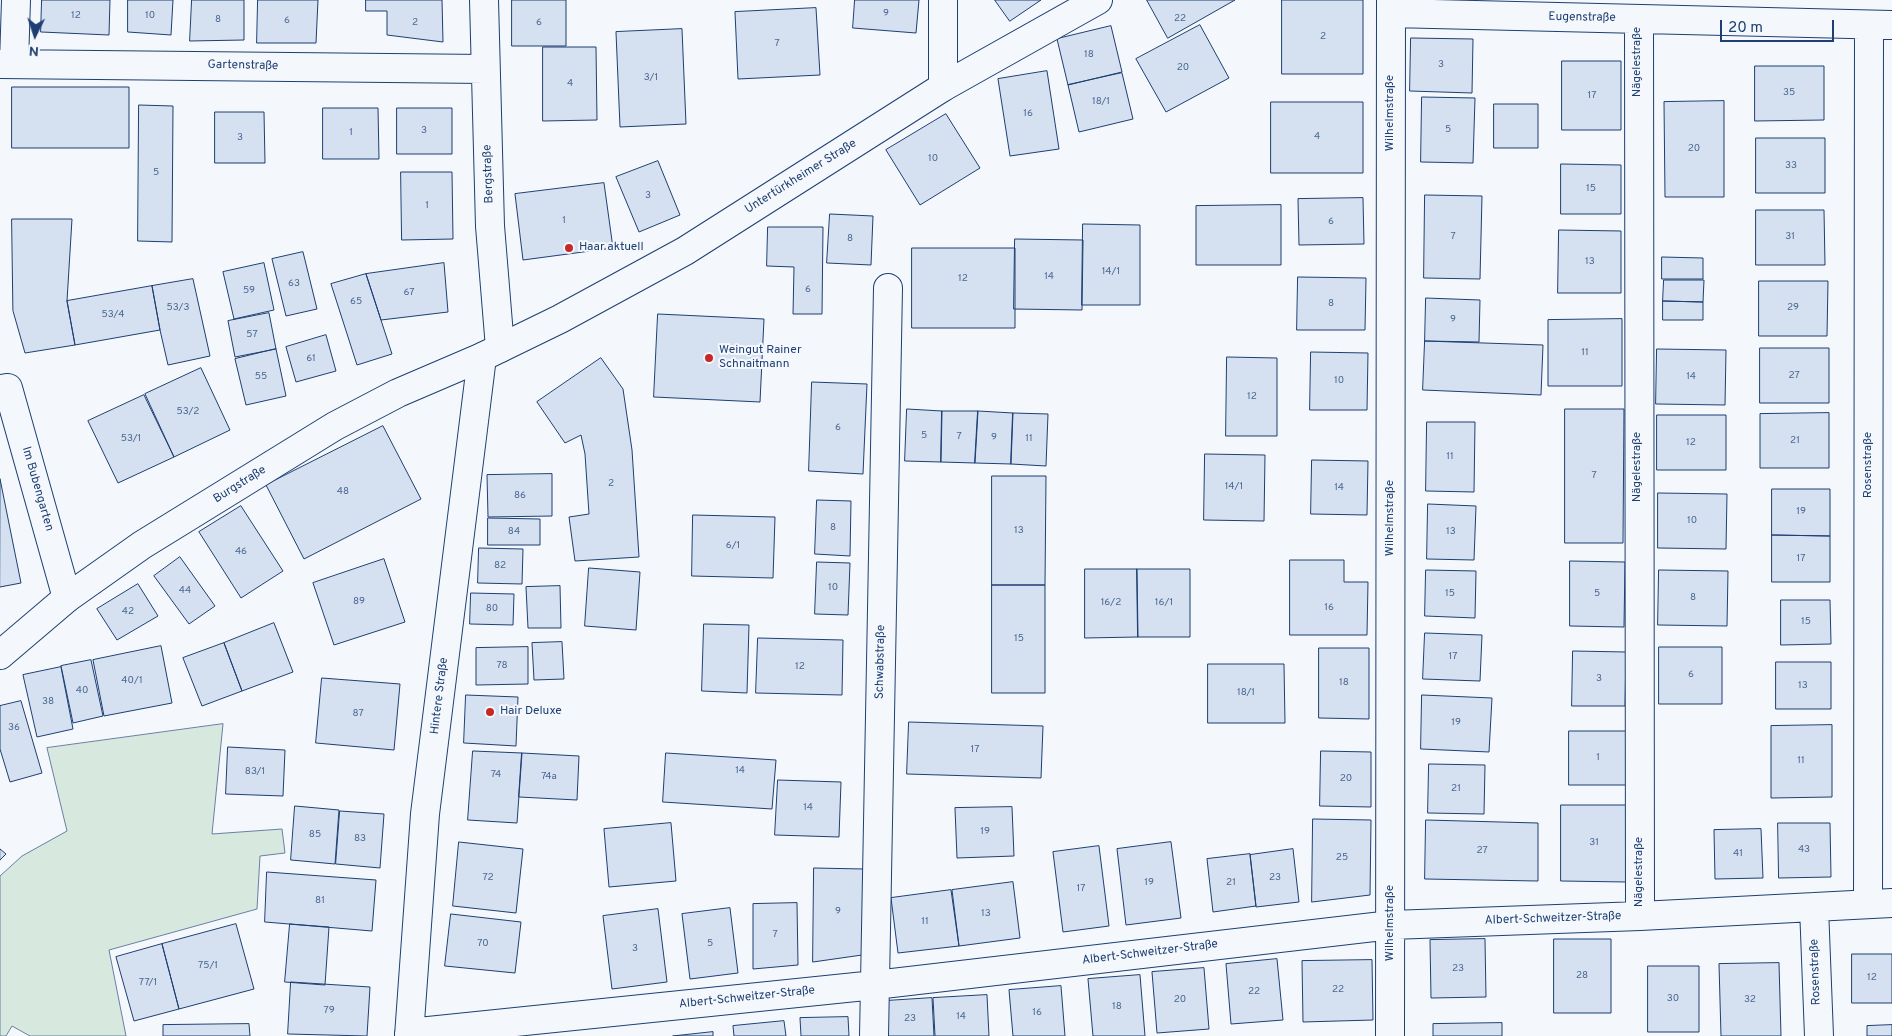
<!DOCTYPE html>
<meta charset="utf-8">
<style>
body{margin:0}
#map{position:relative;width:1892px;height:1036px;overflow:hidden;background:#f4f7fb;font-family:Overpass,sans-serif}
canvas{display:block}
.north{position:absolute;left:10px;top:10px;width:50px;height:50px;-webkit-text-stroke:4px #f4f7fb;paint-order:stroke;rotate:184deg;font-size:14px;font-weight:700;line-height:20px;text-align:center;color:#1d3f73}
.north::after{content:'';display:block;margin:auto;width:18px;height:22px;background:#1d3f73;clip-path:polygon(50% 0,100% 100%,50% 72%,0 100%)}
.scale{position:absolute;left:1720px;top:20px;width:114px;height:22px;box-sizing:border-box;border:2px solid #1d3f73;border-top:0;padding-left:6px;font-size:15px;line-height:18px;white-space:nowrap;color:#1d3f73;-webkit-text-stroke:4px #f4f7fb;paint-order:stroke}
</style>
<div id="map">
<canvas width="1892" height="1036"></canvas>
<div class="north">N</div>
<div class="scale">20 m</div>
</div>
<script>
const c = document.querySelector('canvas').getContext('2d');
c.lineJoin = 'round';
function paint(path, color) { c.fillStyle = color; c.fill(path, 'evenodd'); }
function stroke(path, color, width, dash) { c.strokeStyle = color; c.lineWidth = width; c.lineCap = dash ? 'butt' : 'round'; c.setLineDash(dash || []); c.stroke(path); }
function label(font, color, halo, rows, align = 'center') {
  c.font = font + ' Overpass,sans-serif'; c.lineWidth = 4; c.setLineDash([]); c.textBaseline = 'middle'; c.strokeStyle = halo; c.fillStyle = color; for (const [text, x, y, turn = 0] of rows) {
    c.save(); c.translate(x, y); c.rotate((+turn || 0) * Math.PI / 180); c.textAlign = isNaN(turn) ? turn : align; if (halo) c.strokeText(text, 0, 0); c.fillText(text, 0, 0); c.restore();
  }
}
const green = new Path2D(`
 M223,724L212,834L282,829L285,853L260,856L257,909L109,950L126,1036H30L12,1026L6,1036H0V876L22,856L67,831L47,748Z`);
paint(green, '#d7e8df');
stroke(green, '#687fa3', 1);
const building = new Path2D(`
 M42,0H110L109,35L41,32Z
 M128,0H173L171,35L128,32Z
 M192,0H244V40L190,41Z
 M258,0H318L316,43H257Z
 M366,0H442L443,42L387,35V11H366Z
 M512,0H566V46H512Z
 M855,0H919L916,33L853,28Z
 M995,0H1041L1010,21Z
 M1147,0H1235L1168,38Z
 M1282,0H1363V74H1282Z
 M816,8L820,75L738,79L735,12Z
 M1200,25L1229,78L1166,112L1136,59Z
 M1111,26L1122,72L1068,85L1057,39Z
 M682,29L686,124L620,127L616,32Z
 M1411,38L1473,39L1472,93L1410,91Z
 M543,47H596L597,120L543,121Z
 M1562,61H1621V130H1562Z
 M1755,66H1824V120L1755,121Z
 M1047,71L1059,149L1010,156L998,79Z
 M1122,73L1133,119L1079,132L1068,85Z
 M12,87H129V148H12Z
 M1422,97L1475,98L1473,163L1421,162Z
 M1724,101V197H1665L1664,102Z
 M1271,102H1363V173H1271Z
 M1494,104H1538V148H1494Z
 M139,105L173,106L172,242L138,241Z
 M323,108H378L379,159H323Z
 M397,108H452V154H397Z
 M215,112H264L265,163H215Z
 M946,114L980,168L920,205L886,150Z
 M1756,138H1825V193H1756Z
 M658,161L680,215L639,232L616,177Z
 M1561,164L1621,165V214H1561Z
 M401,172H452L453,239L402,240Z
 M604,183L613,248L523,260L515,194Z
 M1425,195L1482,196L1480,279L1424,278Z
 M1363,198L1364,244L1299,245L1298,199Z
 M1281,205V265H1196V206Z
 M1756,210H1824L1825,265H1756Z
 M830,214L873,216L871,265L827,263Z
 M12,219H72L67,301L75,345L25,353L13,311Z
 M1083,224L1140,225V305H1082Z
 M768,227H823L822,314H793L794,267L767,266Z
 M1559,230L1621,231V293H1558Z
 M1015,239L1083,240L1082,310L1014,309Z
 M912,248H1015V328H912Z
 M303,252L317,309L286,316L272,259Z
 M1662,257L1703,258V279H1662Z
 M264,263L274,310L234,319L223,272Z
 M444,263L448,312L381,320L366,274Z
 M366,274L392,354L357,365L331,284Z
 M1298,277L1366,278L1365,330H1297Z
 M193,279L210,356L168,365L160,330L152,286Z
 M1664,280H1704L1703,302L1663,301Z
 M1759,281H1828L1827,336H1759Z
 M152,286L160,330L75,345L67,301Z
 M1426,298L1480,300L1479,342L1425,341Z
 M1663,301L1703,302V320H1663Z
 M269,313L276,349L235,357L228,321Z
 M658,314L764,319L760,402L654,397Z
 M1622,319V386H1548V320Z
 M326,335L336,371L296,382L286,347Z
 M1425,341L1543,345L1541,395L1423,390Z
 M1760,348H1829V403H1760Z
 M276,349L286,396L246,405L235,359Z
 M1657,349L1726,350L1725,405L1656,404Z
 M1311,352L1368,353L1367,410H1310Z
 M1227,357L1277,358V436H1226Z
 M601,358L623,389L632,450L639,557L575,561L569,517L589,514L585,454L581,435L565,443L537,402Z
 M201,368L230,430L174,457L145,394Z
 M812,382L867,384L863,474L809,471Z
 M144,395L174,457L118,483L88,421Z
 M907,409L942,411L941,462L905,461Z
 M1565,409H1624L1623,543H1565Z
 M942,411H978L975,463L941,462Z
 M978,411L1013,413L1011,464L975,463Z
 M1013,413L1048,414L1046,466L1011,464Z
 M1829,413V468H1760V414Z
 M1657,415H1726V470H1657Z
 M1427,422H1475L1474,492L1426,491Z
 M383,426L421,499L304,559L266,485Z
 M1205,454L1265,455L1264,521L1204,520Z
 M1312,460L1368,461L1367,515L1311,514Z
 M552,474V516L488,517L487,475Z
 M992,476H1046L1045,585H992Z
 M0,479L21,583L0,587Z
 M1772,489H1830V536L1772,535Z
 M1658,493L1727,494L1726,549L1658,548Z
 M817,500L851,501L850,556L815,554Z
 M1428,504L1476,506L1474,560L1427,559Z
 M241,506L283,571L241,598L199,532Z
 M693,515L775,517L773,578L692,576Z
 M488,518L540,519V545H488Z
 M1772,535L1830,536V582H1772Z
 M479,548L523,549L522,584L478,583Z
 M180,557L215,606L189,624L154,576Z
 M384,559L405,622L334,645L313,583Z
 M1290,560H1344V582H1368L1367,635H1290Z
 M1570,561L1625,562L1624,627L1570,626Z
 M817,562L850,563L848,615L815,614Z
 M589,568L640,572L636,630L585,626Z
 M1085,569H1137L1138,637L1085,638Z
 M1137,569H1190V637H1138Z
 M1426,570L1476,571L1475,618L1425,616Z
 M1659,570L1728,571L1727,626L1658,625Z
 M138,584L158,616L117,640L97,609Z
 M992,585H1045V693H992Z
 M560,586L561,628H528L526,587Z
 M471,593L514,594L513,625L470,624Z
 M1781,600H1830L1831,644L1781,645Z
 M274,623L293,672L242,691L224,643Z
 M704,624L749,625L747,693L702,691Z
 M1425,633L1482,635L1480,681L1423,679Z
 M758,638L843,640L842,695L756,693Z
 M562,642L564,679L534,680L532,643Z
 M224,643L242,691L202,706L183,658Z
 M161,646L172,703L104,716L93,660Z
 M528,647V684L476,685V648Z
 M1659,647H1722V704H1659Z
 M1319,648H1369V719L1319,718Z
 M1573,651L1626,652L1625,706H1572Z
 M91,660L103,716L73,723L61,666Z
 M1776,662H1831V709H1776Z
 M1208,664H1284L1285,723H1208Z
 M61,667L73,729L37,737L23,675Z
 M322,678L400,684L394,750L316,743Z
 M466,695L518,697L516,746L464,743Z
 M1422,695L1492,698L1489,752L1421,749Z
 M21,701L42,773L10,782L0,749V706Z
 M909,722L1043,726L1041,778L907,774Z
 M1832,725V797L1771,798V726Z
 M1569,731H1627V785H1569Z
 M228,747L285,750L283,796L226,794Z
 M473,751L522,753L517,823L468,820Z
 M1321,751L1371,752V807L1320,806Z
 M522,753L579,756L577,800L519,797Z
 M666,753L776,760L772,809L663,802Z
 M1429,764L1485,765L1484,814L1428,813Z
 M778,780L841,782L839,837L775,835Z
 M1561,805H1627V882L1561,881Z
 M295,806L339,810L335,864L291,860Z
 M1012,807L1014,856L957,858L955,808Z
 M340,811L384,814L380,868L336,864Z
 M1313,819L1371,820L1370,895L1312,902Z
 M1426,820L1538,823V881L1425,879Z
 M671,823L676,881L609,887L604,829Z
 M1778,823H1830L1831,877L1779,878Z
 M1761,829L1763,878L1715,879L1714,830Z
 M459,842L523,849L516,913L453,906Z
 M1171,842L1181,918L1126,925L1117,849Z
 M1099,846L1109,926L1063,932L1053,852Z
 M0,849L6,854L0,860Z
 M1293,849L1299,902L1256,907L1250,855Z
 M1250,854L1256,906L1213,912L1207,859Z
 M814,868L864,869L862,955L813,962Z
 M267,872L376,880L372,931L265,922Z
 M1013,882L1020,938L959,946L952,890Z
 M951,890L959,946L898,953L891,898Z
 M797,903L798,965L753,969V904Z
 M730,908L738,973L690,979L682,914Z
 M658,909L667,982L612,989L603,916Z
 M451,914L521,922L515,973L445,966Z
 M236,924L254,989L179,1009L162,944Z
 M290,924L329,927L325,985L285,982Z
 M1485,939L1486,997L1431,998L1430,940Z
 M1554,939H1611V1013H1554Z
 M162,944L179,1009L134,1021L116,957Z
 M1852,954H1892V1003H1852Z
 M1277,959L1283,1020L1231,1024L1226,964Z
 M1372,960L1373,1020L1303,1022L1302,961Z
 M1779,963L1781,1036H1721L1719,964Z
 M1648,966H1699V1032H1648Z
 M1204,968L1209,1029L1157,1033L1152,972Z
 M1140,975L1145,1036H1093L1088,979Z
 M291,982L370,987L367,1036L288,1034Z
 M1061,986L1065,1036H1013L1009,990Z
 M987,995L989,1036H935L933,998Z
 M932,998L934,1036H887L885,1001Z
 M848,1017L849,1036H801L800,1018Z
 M784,1021L786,1036H734L733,1026Z
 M1502,1023V1036H1433V1024Z
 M249,1024L250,1036H163V1025Z
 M1892,1025V1036H1867V1026Z
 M713,1032V1036H673Z`);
paint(building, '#d5e0f0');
stroke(building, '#1d3f73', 1);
const minor = new Path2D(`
 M484,0L490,226L500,348
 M943,0V87
 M1391,13L1892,25
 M1639,19L1640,916
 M14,63L16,0
 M0,64L485,69
 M0,389L8,388L67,598
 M1868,904L1869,25
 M1814,907L1819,1036
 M409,1033L875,985L1391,925L1640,916L1892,903
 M409,1036L425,814L482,357
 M874,1036L888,288
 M1390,1036L1391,0`);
const major = new Path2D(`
 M0,655L67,598L142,545L335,426L398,393L482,357L560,319L685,251L943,87L1098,0`);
stroke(minor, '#1d3f73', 30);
stroke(major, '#1d3f73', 30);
stroke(minor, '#f4f7fb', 28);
stroke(major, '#f4f7fb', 28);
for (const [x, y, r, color] of [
 [569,248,5,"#c62828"],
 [709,358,5,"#c62828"],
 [490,712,5,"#c62828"]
]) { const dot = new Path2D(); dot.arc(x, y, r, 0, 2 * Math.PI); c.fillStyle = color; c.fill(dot); stroke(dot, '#f4f7fb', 2); }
label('10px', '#4b6792', null, [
 ["9",886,14],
 ["12",76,16],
 ["10",150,16],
 ["22",1180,19],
 ["8",218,20],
 ["6",287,21],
 ["2",415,23],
 ["6",539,23],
 ["2",1323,37],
 ["7",777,44],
 ["18",1089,55],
 ["3",1441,65],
 ["20",1183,68],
 ["3/1",651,78],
 ["4",570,84],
 ["35",1789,93],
 ["17",1592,96],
 ["18/1",1101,102],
 ["16",1028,114],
 ["5",1448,130],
 ["3",424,131],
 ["1",351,133],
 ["4",1317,137],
 ["3",240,138],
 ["20",1694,149],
 ["10",933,159],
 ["33",1791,166],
 ["5",156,173],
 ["15",1591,189],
 ["3",648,196],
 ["1",427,206],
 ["1",564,221],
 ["6",1331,222],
 ["7",1453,237],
 ["31",1790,237],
 ["8",850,239],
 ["13",1590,262],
 ["14/1",1111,272],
 ["14",1049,277],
 ["12",963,279],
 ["63",294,284],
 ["6",808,290],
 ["59",249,291],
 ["67",409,293],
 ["65",356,302],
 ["8",1331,304],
 ["53/3",178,308],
 ["29",1793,308],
 ["53/4",113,315],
 ["9",1453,320],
 ["57",252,335],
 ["11",1585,353],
 ["61",311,359],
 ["27",1794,376],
 ["55",261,377],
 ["14",1691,377],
 ["10",1339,381],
 ["12",1252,397],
 ["53/2",188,412],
 ["6",838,428],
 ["5",924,436],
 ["7",959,437],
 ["9",994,438],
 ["53/1",131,439],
 ["11",1029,439],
 ["21",1795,441],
 ["12",1691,443],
 ["11",1450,457],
 ["7",1594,476],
 ["2",611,484],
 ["14/1",1234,487],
 ["14",1339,488],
 ["48",343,492],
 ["86",520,496],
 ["19",1801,512],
 ["10",1692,521],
 ["8",833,528],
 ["13",1019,531],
 ["84",514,532],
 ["13",1451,532],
 ["6/1",733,546],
 ["46",241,552],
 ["17",1801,559],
 ["82",500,566],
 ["10",833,588],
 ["44",185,591],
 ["15",1450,594],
 ["5",1597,594],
 ["8",1693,598],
 ["89",359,602],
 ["16/2",1111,603],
 ["16/1",1164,603],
 ["16",1329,608],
 ["80",492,609],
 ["42",128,612],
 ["15",1806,622],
 ["15",1019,639],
 ["17",1453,657],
 ["78",502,666],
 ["12",800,667],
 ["6",1691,675],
 ["3",1599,679],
 ["40/1",132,681],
 ["18",1344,683],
 ["13",1803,686],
 ["40",82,691],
 ["18/1",1246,693],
 ["38",48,702],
 ["87",358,714],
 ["19",1456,723],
 ["36",14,728],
 ["17",975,750],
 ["1",1598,758],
 ["11",1801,761],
 ["14",740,771],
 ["83/1",255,772],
 ["74",496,775],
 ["74a",549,777],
 ["20",1346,779],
 ["21",1456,789],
 ["14",808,808],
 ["19",985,832],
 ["85",315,835],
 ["83",360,839],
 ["31",1594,843],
 ["43",1804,850],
 ["27",1482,851],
 ["41",1738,854],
 ["25",1342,858],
 ["72",488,878],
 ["23",1275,878],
 ["19",1149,883],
 ["21",1231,883],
 ["17",1081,889],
 ["81",320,901],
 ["9",838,912],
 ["13",986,914],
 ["11",925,922],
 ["7",775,935],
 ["70",483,944],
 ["5",710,944],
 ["3",635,949],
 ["75/1",208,966],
 ["23",1458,969],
 ["28",1582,976],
 ["12",1872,978],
 ["77/1",148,983],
 ["22",1338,990],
 ["22",1254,992],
 ["30",1673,999],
 ["20",1180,1000],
 ["32",1750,1000],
 ["18",1117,1007],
 ["79",329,1011],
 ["16",1037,1013],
 ["14",961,1017],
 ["23",910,1019]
]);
label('12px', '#1d3f73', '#f4f7fb', [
 ["Eugenstraße",1582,18,1],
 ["Nägelestraße",1638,62,-90],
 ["Gartenstraße",243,66,1],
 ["Wilhelmstraße",1391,113,-90],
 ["Bergstraße",489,174,-92],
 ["Untertürkheimer Straße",801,177,-32],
 ["Rosenstraße",1869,465,-90],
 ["Nägelestraße",1638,467,-90],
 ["Burgstraße",240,485,-32],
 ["Im Bubengarten",37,489,74],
 ["Wilhelmstraße",1391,518,-90],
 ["Schwabstraße",881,662,-89],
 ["Hintere Straße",440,696,-83],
 ["Nägelestraße",1640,872,-90],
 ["Albert-Schweitzer-Straße",1553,919,-2],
 ["Wilhelmstraße",1391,923,-90],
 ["Albert-Schweitzer-Straße",1150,953,-7],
 ["Rosenstraße",1816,972,-92],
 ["Albert-Schweitzer-Straße",747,998,-6]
]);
label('12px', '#1d3f73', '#f4f7fb', [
 ["Haar aktuell",579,248],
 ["Weingut Rainer",719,351],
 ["Schnaitmann",719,365],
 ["Hair Deluxe",500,712]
], 'left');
</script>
